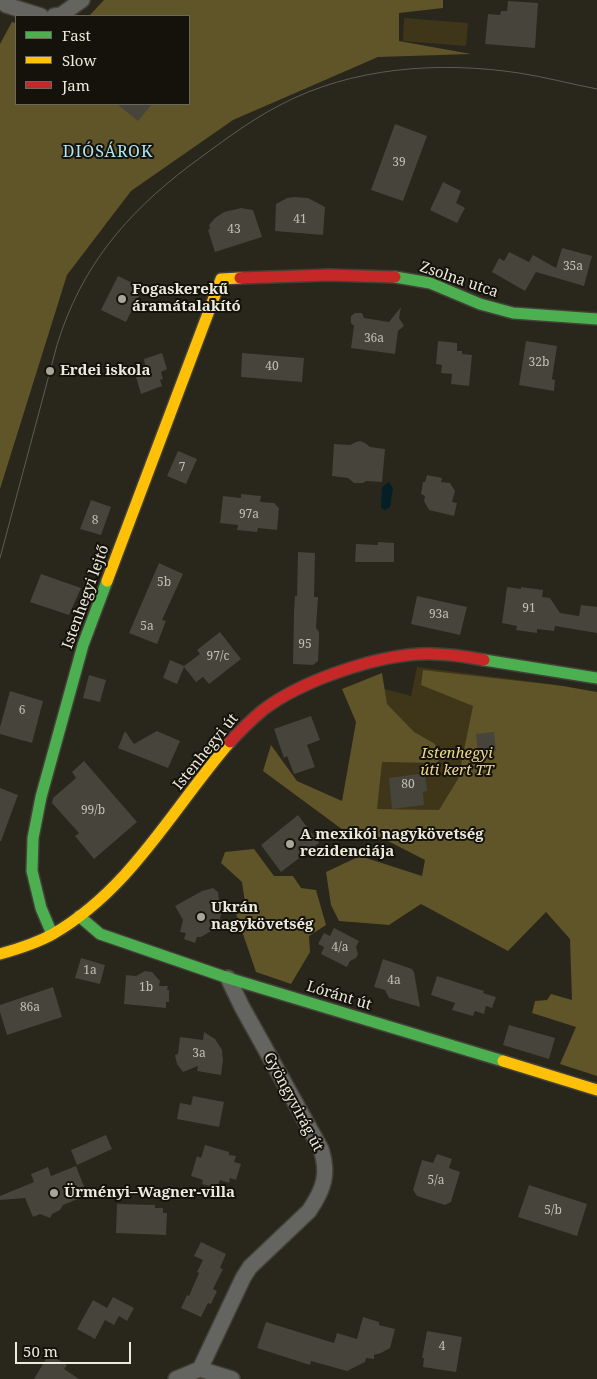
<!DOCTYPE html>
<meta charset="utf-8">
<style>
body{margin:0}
#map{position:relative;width:597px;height:1379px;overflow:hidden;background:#29261c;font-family:"Noto Serif",serif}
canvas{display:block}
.legend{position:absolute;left:15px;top:15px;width:175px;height:90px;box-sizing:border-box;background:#14120a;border:1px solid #6a685e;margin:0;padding:6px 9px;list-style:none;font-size:15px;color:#ece9dd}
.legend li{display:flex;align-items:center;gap:10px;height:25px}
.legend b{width:25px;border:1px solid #6a685e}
.scale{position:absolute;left:15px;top:1342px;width:116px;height:22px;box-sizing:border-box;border:2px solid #ece9dd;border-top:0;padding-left:6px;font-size:15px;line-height:18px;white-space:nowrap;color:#ece9dd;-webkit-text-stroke:4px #14120a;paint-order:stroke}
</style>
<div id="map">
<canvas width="597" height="1379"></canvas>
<ul class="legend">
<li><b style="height:6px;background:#4caf50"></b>Fast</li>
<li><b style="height:6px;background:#ffc107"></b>Slow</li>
<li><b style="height:6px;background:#c62828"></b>Jam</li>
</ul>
<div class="scale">50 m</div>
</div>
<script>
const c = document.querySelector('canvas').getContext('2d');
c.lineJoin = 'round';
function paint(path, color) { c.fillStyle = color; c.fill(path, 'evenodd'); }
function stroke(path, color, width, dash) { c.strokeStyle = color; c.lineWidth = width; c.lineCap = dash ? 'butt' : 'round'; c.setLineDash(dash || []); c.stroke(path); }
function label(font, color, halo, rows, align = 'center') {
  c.font = font + ' "Noto Serif",serif'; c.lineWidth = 4; c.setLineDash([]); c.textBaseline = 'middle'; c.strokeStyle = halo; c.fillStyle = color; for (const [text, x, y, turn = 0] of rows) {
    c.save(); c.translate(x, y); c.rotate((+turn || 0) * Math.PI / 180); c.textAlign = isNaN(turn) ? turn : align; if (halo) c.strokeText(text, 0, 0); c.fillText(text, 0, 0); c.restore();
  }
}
paint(new Path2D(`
 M404,18L468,23L466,46L403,41Z
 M417,667L558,685L521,864L351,821L385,689L411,696Z`), '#3f3619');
paint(new Path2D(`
 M104,0H443V8L399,13V41L471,54L378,57L233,120L131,191L67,275L0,489V44L12,22L16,23V104H189V16H89Z
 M423,670L563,686L597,692V1076L560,1064L576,1027L532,1013L535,1001L547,1000L551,994L572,1000L570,939L546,912L508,951L421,904L389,925L339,921L331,905L326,872L360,856L422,876L425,860L382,838L343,830L263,771L271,745L297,781L342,801L356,722L342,689L382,673L387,704L414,732L435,744L439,763L382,762L377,809L439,810L458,779L473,706L421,685Z
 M254,849L274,876H293L301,888L316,890L326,925L309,936L310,952L291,984L256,972L235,911L245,903L242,882L221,863L225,852Z`), '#605429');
paint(new Path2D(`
 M389,482L393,488L390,507L385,510L381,508L382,487Z`), '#042026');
paint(new Path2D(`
 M508,1L538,3L535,48L485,44L488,14L500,15L501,11H507Z
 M117,104H152L138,121Z
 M395,124L427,136L403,201L371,190Z
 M443,182L461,191L456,203L465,208L457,223L430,210Z
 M294,197L308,198L325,207L323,235L275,231L276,204L287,198Z
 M241,208L253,210L262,237L215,252L208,230L210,229L209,225L215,218L224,212Z
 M562,248L592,256L584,286L536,272L525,291L492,272L499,258L504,261L509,252L529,262L533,255L556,268Z
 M118,276L143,288L126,322L101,310Z
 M401,307L399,318L404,326L398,331L395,354L351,348L354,326L351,323V316L355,313H362L364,318L389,322Z
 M438,341L457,343V351H462V354L472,355L469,386L451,384L452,374L441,373L442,365L436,364Z
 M526,341L557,346L552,379L555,380L554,391L519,385Z
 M162,353L167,369L161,372L163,379L160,380L162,386L141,394L136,377L145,374L143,366L145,365L144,359Z
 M242,353L304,358L302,382L241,377Z
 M360,441L365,443L370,447L385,449L382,482L366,481L363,483H354L348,478L332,476L334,444L350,445L356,442Z
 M178,451L197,459L186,484L167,476Z
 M427,475L442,478L441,482L450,483L455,491L452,502L457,503L454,516L429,510L424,501L425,496L421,494L423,482H425Z
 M241,494L261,496L260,502L274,503L279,508L277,530L258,528L257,532L237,530L238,525L220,523L223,496L241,498Z
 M91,500L111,507L101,535L80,529Z
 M378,542L394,543V562H355L356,544L378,545Z
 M298,552L315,553L314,597H318L316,628L319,632V640L318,661L313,665L293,664L294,611L295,596H297Z
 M159,563L183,574L162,620L166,621L157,644L129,633Z
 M41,574L81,588L69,615L30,602Z
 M507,587L521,589V587L543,590L542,597L550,598L560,613L579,616L581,605L597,607V633L555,626L554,631L537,629V633L516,630L517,626L502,623Z
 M417,596L467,607L460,635L411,624Z
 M220,632L241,659L209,684L203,677L196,682L184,667L177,684L163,678L170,660L184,666L200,654L197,650Z
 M89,675L106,680L100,702L83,698Z
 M10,691L43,701L32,743L0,734V727Z
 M311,716L320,740L307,745L315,767L294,774L287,756L284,758L274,729Z
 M125,731L134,744L157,731L180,741L168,768L118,748Z
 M494,732L496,751L478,753L476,734Z
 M84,761L137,822L94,859L75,836L79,833L52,803L53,798L76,778L72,772Z
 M425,773L427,791L423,792L424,805L392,809L389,778Z
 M0,788L18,795L1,841H0Z
 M298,815L319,843L281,872L261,845Z
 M213,888L218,892L220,906L223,907L218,927L201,937H197L195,943L184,939L186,933L180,932L183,920L175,906L202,891Z
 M334,928L359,941L356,947L358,954L356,958L350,961L347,967L321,954L324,947L318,944L324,933L330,936Z
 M81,958L105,965L100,984L75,978Z
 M383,959L412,969L414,972L420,1007L389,998L385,990L374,987Z
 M145,971L152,972L160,981L159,986H168L167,990H169V1002H166V1008L124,1004L126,975L136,976Z
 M437,976L484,991L483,993L496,997L492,1008L486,1006L484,1014L475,1011L473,1016L452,1010L455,1003L431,995Z
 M53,987L62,1017L7,1035L0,1012V1005Z
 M509,1025L555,1038L549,1059L503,1045Z
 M204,1032L215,1039L222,1050L223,1060L221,1075L197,1071L198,1066L183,1072L177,1064L175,1055L178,1054L180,1037L203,1040Z
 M193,1096L224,1102L219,1127L177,1119L180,1103L191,1105Z
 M106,1135L112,1149L77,1165L71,1150Z
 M205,1145L229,1152V1155L236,1156L234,1162L241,1164L236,1180L230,1178L229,1183L220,1180L217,1188L202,1184L203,1180L191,1176L197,1156L201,1158Z
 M437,1154L452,1159L449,1168L460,1172L451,1202L445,1205L417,1196L413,1190L422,1160L433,1163Z
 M76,1166L85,1189L83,1190L85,1196L63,1205L60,1210L52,1214L50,1218L40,1214L33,1217L25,1198L0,1200V1196L34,1182L31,1174L48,1167L51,1176Z
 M529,1185L587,1204L577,1236L518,1217Z
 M117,1204L155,1205V1208H163V1213H167L166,1235L116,1233Z
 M201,1242L226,1254L220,1268L223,1269L213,1289L217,1291L211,1304L208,1303L201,1317L181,1308L187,1295L189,1296L199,1273L197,1272L203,1260L194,1256Z
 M113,1297L134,1308L127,1321L119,1316L114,1325L105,1320L95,1339L77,1329L93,1300L107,1308Z
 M363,1317L379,1322V1325L395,1329L390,1348L381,1353L374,1355V1359L366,1358L365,1362L347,1371L311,1361L310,1365L257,1348L266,1322L334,1343L337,1333L357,1339Z
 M427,1331L462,1337L456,1372L423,1367L424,1358H422Z
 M49,1354L67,1365L64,1369L79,1379H34Z`), '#46443b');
const street = new Path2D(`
 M6,5L41,16
 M54,16L61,15L82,0
 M200,1369L243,1278L250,1267L309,1211C324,1189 329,1174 321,1149L242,1007L228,978
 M200,1369L232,1379
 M176,1379L200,1369`);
const fast = new Path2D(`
 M395,277L430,283L480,304L513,313L597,319
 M484,660L597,678
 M79,916L100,934L228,978L503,1061
 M52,934L41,908L32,871L33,838L41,797L83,645L107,581`);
const slow = new Path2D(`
 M107,581L221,279L240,278
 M0,954C18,949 37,943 53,934C131,889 173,808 230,742
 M503,1061L597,1090`);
const jam = new Path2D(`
 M240,278L329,275L395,277
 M230,742C240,731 251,720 263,710C301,681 372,657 419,654C441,653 463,656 484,660`);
stroke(street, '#434038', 18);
stroke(fast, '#434038', 14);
stroke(slow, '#434038', 14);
stroke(jam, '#434038', 14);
stroke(street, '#646460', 15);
stroke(fast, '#4caf50', 11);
stroke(slow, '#ffc107', 11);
stroke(jam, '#c62828', 11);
stroke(new Path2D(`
 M0,558L57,345C81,267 125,215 189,166C218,145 247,122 280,105C352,67 439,61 519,73C545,77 571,84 597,89`), '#5e5c57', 1);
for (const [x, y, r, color] of [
 [122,299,5,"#a8a599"],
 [50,371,5,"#a8a599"],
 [290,844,5,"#a8a599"],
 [201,917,5,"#a8a599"],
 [54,1193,5,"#a8a599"]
]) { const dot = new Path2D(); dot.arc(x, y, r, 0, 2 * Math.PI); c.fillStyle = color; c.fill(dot); stroke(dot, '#14120a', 2); }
label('12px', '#c2c0b4', null, [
 ["39",399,163],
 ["41",300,220],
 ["43",234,230],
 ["35a",573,267],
 ["36a",374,339],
 ["32b",539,363],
 ["40",272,367],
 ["7",182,468],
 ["97a",249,515],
 ["8",95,521],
 ["5b",164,583],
 ["91",529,609],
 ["93a",439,615],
 ["5a",147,627],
 ["95",305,645],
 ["97/c",218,657],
 ["6",22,711],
 ["80",408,785],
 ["99/b",93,811],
 ["4/a",340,948],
 ["1a",90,971],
 ["4a",394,981],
 ["1b",146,988],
 ["86a",30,1008],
 ["3a",199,1054],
 ["5/a",436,1181],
 ["5/b",553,1211],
 ["4",442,1347]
]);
label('15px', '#ece9dd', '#14120a', [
 ["Zsolna utca",459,280,19],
 ["Istenhegyi lejtő",86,597,-70],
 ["Istenhegyi út",206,752,-51],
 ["Lóránt út",339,996,17],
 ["Gyöngyvirág út",293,1102,62]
]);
label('bold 15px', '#ece9dd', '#14120a', [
 ["Fogaskerekű",132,290],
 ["áramátalakító",132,307],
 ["Erdei iskola",60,371],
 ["A mexikói nagykövetség",300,835],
 ["rezidenciája",300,852],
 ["Ukrán",211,908],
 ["nagykövetség",211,925],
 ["Ürményi–Wagner-villa",64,1193]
], 'left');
label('italic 15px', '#eed88c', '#14120a', [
 ["Istenhegyi",457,754],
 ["úti kert TT",457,771]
]);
c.letterSpacing = '1px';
label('16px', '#b0e7f7', '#14120a', [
 ["DIÓSÁROK",108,152]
]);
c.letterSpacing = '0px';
</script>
